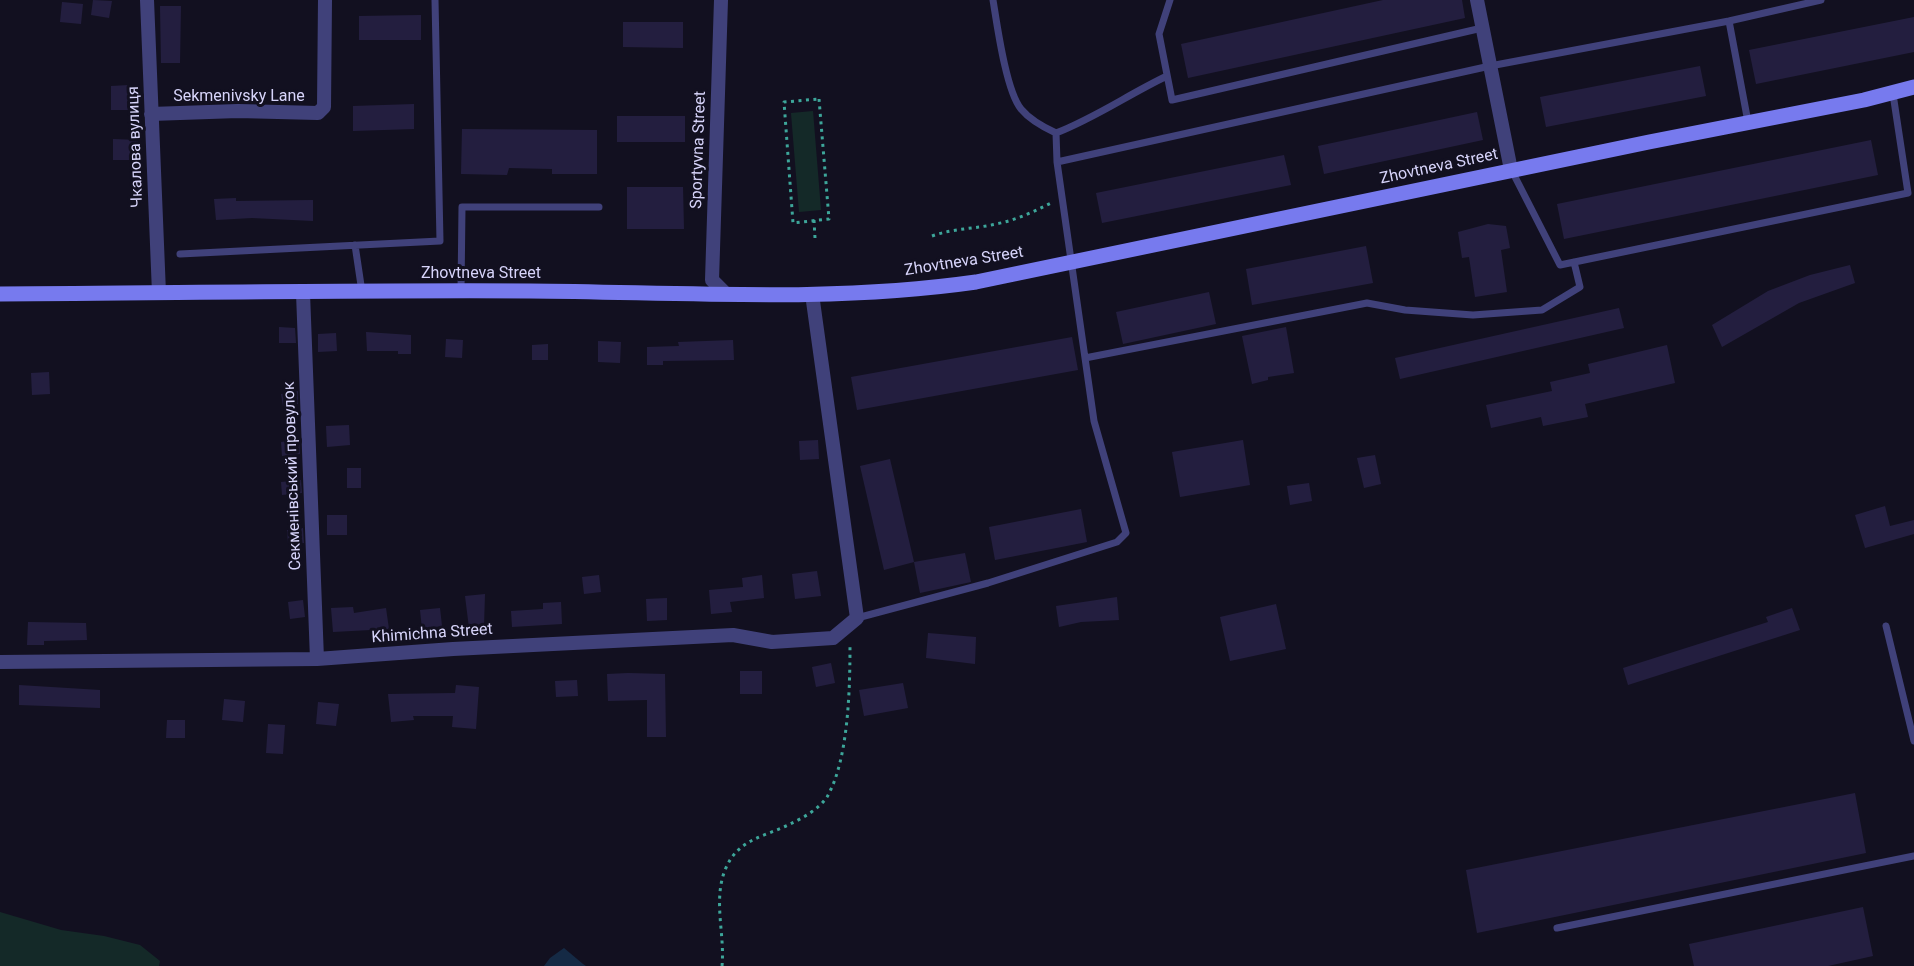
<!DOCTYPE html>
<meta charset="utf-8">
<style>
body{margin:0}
canvas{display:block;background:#121020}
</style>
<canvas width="1914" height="966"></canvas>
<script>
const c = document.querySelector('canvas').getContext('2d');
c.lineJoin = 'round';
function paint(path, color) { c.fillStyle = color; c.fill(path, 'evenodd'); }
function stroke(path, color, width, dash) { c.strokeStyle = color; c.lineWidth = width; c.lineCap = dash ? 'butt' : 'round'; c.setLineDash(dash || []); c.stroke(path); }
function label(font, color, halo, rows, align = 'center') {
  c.font = font + ' Roboto,sans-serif'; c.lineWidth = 6; c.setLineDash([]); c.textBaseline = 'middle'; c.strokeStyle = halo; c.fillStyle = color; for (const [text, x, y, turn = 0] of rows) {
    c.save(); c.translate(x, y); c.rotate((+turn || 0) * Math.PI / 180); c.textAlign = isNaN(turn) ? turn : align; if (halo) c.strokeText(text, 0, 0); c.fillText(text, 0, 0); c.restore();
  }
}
paint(new Path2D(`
 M813,111L821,210L799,212L791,113Z
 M0,912L61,930L104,936L140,945L160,961L159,966H0Z`), '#142928');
paint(new Path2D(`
 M564,948L583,964L586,966H544L550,958Z`), '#152a45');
paint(new Path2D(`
 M93,0L112,1L109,18L91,15Z
 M1383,0H1462L1465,18L1188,78L1181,44Z
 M62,2L83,4L81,24L60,22Z
 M160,6H181L180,63H161Z
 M421,15V40H359V16Z
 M1914,17V52L1756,84L1749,50Z
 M623,22H683V48L623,47Z
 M1700,66L1706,96L1546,127L1540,97Z
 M129,85L130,110H111V86Z
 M414,104V129L353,131V106Z
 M1477,112L1483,140L1324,174L1318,146Z
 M617,116H685V142H617Z
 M462,129L597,130V174H552V169L509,168L507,175L461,174Z
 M113,139L138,140V160H113Z
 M1871,140L1878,175L1564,239L1557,204Z
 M1284,155L1291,185L1102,223L1096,193Z
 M627,187H683L684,229H627Z
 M236,198V201L313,200V221L252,218L216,220L214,199Z
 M1488,224L1506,226L1510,248L1501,250L1507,292L1475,297L1469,257L1462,258L1458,232Z
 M1366,246L1373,283L1252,305L1246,269Z
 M1850,265L1855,283L1799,303L1722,347L1712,325L1768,291L1810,275Z
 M1209,292L1216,324L1123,344L1116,312Z
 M1619,308L1624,328L1400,379L1395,358Z
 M279,327L295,328L296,343H279Z
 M1286,327L1294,373L1268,377V380L1252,384L1242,336Z
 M366,332L411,335V354H398V351H367Z
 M336,333L337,351L318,352V334Z
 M1072,337L1078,370L857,410L851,377Z
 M446,339L463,340L462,358L445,357Z
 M733,340L734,360L663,361V365H647V347L679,346L678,342Z
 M598,341L621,342L620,363L598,362Z
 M548,344V360H532V345Z
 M1667,345L1675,383L1585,404L1588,417L1543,426L1541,417L1491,428L1486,405L1552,391L1550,382L1590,373L1588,364Z
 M49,372L50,394L32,395L31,373Z
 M298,391V404L283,406L281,394Z
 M349,425L350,445L327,447L326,426Z
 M299,440L300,454L282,456L281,442Z
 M818,440L819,459L800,460L799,441Z
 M1243,440L1250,485L1180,497L1172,452Z
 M1375,455L1381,484L1364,488L1357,458Z
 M890,459L914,562L884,570L860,466Z
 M347,468H361V488H347Z
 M301,480L302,493L282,495L281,482Z
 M1309,483L1312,501L1290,505L1287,486Z
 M1885,506L1890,526L1914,520V534L1865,548L1855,515Z
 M1081,509L1087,542L995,560L989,527Z
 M327,515H347V535H327Z
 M303,528L304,543L288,544L287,530Z
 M965,553L971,582L920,593L914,562Z
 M817,571L821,596L795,599L792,574Z
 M599,575L601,592L584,594L582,577Z
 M762,575L764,598L730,602L732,612L711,614L709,590L743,587L742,578Z
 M485,594L484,626L469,628L465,596Z
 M1117,597L1119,620L1081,622L1059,627L1056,606Z
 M667,598V620L647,621L646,599Z
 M303,600L305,617L290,619L288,602Z
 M561,602L562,624L512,627L511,611L543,609V603Z
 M1276,604L1286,649L1230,661L1220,617Z
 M353,607L354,613L386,608L389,629L333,632L331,608Z
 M440,608L442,626L422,629L420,610Z
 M1792,608L1800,630L1628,685L1623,668L1768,622L1766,617Z
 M28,622L86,623L87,640L44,641V645H27Z
 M928,633L976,637L975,664L926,658Z
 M831,663L835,683L816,687L812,667Z
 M740,671H762V694H740Z
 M628,673L665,674L666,737H647V700L608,701L607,674Z
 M577,680L578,696L556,697L555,681Z
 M903,683L908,708L864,716L859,690Z
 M19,685L100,690V708L19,705Z
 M456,685L479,687L476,729L452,727L453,716H413L414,720L391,722L388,694L455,693Z
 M224,699L245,701L243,722L222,720Z
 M318,702L339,704L336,726L316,724Z
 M167,720H185V738H166Z
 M268,724L285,725L283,754L266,753Z
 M1855,793L1866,853L1477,933L1466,870Z
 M1863,907L1873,956L1828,966H1694L1689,944Z`), '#231e3f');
stroke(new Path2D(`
 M819,99L829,219L793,223L784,102Z
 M814,220L815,238
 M932,236C954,228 975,229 996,224C1017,220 1035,211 1053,202
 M722,966C725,934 713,901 725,870C738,838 765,837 790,824C803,818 819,809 827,797C849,759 850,686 850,643`), '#3da69a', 3, [3, 4.5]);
stroke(new Path2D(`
 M993,0C997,24 1006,91 1021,109C1030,120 1043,127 1056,133L1057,162
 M1170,0L1159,34L1172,100L1482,28
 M1729,21L1748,122
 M1056,133C1095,118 1129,94 1167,76
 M1512,171L1560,265L1908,193L1893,94
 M355,245L362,292
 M180,254L440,241L435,0
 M461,291L462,207H599
 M1085,358L1367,303L1405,310L1473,315L1542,310L1580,287L1574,262
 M857,618L988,583L1117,542L1126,533L1094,421L1057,162L1490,66L1729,21L1821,0
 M1886,626L1914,741
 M1557,928L1914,856`), '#40417a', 7);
stroke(new Path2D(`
 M147,0L159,293
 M721,0L712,280L726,294
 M1477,0L1511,170
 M151,114L238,111L318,113L324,107L325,0
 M303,293L317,659
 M0,662L317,659L453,649L733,635L772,642L833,638L857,618L812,294`), '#40417a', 14);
stroke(new Path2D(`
 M0,294C177,293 354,290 530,291C679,292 829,303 976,282L1649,142L1864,100L1914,87`), '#777aee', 15);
label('16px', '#d7d4fa', '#121020', [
 ["Sekmenivsky Lane",239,97],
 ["Чкалова вулиця",136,147,-92],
 ["Sportyvna Street",699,150,-88],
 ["Zhovtneva Street",1439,167,-12],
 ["Zhovtneva Street",964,262,-9],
 ["Zhovtneva Street",481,274],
 ["Секменівський провулок",293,476,-92],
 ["Khimichna Street",432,634,-4]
]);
</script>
